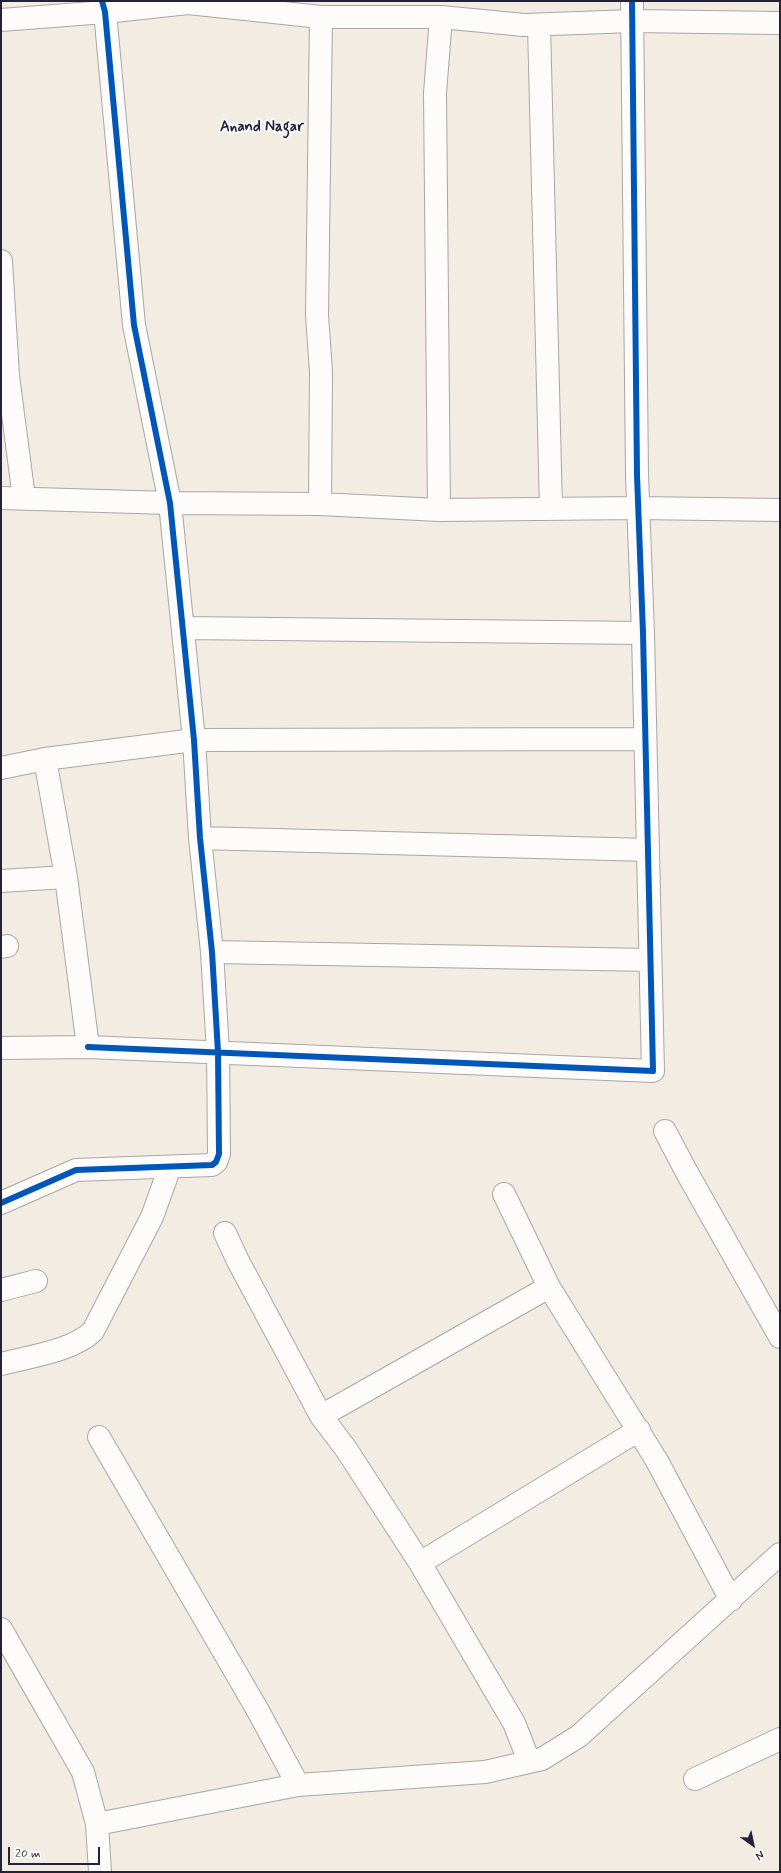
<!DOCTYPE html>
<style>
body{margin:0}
#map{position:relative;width:781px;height:1873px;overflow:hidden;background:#f2ece3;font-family:Mynerve,sans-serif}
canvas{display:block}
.frame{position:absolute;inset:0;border:2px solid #22223b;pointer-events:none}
.north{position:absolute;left:733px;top:1825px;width:40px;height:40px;-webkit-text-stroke:3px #fff;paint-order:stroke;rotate:147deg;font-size:11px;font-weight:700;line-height:16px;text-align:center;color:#22223b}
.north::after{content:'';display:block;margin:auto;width:14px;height:18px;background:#22223b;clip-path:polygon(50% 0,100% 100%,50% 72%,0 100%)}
.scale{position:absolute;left:8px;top:1847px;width:92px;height:18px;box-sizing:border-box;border:2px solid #22223b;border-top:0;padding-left:5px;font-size:12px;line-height:14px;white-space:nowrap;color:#22223b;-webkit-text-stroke:3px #fff;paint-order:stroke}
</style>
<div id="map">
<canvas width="781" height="1873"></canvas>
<div class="frame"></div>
<div class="north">N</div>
<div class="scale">20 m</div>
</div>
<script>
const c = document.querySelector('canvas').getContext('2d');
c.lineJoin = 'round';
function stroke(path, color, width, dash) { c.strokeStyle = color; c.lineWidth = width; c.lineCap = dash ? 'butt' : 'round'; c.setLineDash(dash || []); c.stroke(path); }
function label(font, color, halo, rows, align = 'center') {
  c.font = font + ' Mynerve,sans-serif'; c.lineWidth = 3.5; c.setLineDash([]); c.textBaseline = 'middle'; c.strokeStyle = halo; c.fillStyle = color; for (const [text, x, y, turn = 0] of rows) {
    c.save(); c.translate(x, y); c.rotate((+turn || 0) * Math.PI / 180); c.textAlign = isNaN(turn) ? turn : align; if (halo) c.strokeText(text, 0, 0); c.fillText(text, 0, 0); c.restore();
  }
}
const minor = new Path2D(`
 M1,20L105,12L188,3L321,17H441L524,25L633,21L780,23
 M539,25L551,509
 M1,261L8,376L24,498
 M1,498L170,503L320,504L439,510L638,508L780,510
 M320,504L321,372L317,315L321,17
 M439,510L435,93L441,17
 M183,628L643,633
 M45,759L194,740L645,739
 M1,768L45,759L66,877L88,1047L1,1048
 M200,838L648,850
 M1,881L66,877
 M1,947L7,946
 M212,952L650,960
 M88,1047L653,1071L643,633L637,475L632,1
 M665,1131L686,1171L780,1337
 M504,1194L549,1287L657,1461L731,1600
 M1,1203L76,1170L212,1165L216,1162L219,1154L218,1052L212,952L200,838L194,740L170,503L134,325L105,12L102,1
 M225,1233L238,1261L321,1416L346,1449L420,1563L514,1723L529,1761
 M1,1290L36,1281
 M1,1364C28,1357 73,1351 93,1331L152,1217L170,1167
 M321,1416L549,1287
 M99,1437L257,1709L298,1785
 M420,1563L639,1430
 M1,1629L83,1772L97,1824L100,1872
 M695,1779L780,1739
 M97,1824L298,1785L485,1772L542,1759L579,1736L780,1554`);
stroke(minor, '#a9a6a4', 24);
stroke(minor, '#fdfcfb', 22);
stroke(new Path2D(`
 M88,1047L653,1071L643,633L637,475L632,1
 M1,1203L76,1170L212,1165L216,1162L219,1154L218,1052L212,952L200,838L194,740L170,503L134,325L105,12L102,1`), '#0057b8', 6);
label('bold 15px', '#22223b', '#fff', [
 ["Anand Nagar",262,128]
]);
</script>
